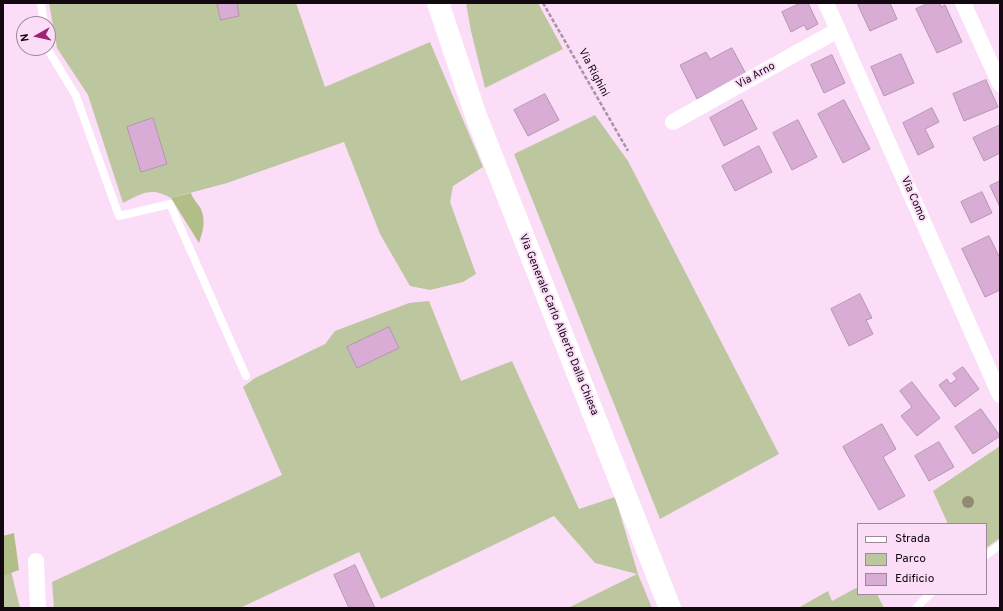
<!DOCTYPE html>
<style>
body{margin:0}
#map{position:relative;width:1003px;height:611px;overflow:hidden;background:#fbddf8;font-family:Overpass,sans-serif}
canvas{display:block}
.frame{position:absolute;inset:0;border:4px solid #110810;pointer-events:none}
.legend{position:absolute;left:857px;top:523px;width:130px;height:72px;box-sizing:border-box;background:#fbddf8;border:1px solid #9d889b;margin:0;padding:5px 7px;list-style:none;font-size:12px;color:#110810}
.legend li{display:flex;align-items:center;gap:8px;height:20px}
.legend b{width:20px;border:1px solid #9d889b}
.north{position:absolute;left:16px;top:16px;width:40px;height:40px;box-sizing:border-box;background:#fbddf8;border:1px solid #9d889b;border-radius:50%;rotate:262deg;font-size:11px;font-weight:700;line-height:16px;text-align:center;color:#110810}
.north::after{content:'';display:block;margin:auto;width:14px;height:18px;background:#a22376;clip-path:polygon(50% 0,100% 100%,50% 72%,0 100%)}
</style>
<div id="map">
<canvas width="1003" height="611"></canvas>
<div class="frame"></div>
<ul class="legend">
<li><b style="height:5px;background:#fff"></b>Strada</li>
<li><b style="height:11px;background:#bdc79f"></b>Parco</li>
<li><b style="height:11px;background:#d9acd5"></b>Edificio</li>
</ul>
<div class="north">N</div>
</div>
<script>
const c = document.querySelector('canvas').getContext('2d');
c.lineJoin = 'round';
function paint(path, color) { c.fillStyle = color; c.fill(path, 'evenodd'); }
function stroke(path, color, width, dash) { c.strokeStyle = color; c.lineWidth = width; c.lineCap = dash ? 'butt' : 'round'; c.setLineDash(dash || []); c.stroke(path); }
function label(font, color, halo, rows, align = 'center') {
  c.font = font + ' Overpass,sans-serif'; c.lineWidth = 4; c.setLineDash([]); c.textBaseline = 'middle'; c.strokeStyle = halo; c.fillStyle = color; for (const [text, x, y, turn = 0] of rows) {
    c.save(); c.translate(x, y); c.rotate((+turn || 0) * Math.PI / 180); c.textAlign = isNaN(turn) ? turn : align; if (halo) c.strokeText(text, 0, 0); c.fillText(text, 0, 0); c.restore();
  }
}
paint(new Path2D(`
 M49,3H296L325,87L430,42L483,167L453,186L450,202L476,274L463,282L430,290L410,286L380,234L344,142L227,183L171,198C151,187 143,193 123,203L88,95L57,48Z
 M466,3H538L563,49L485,88L471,31Z
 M595,115L628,161L779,454L660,519L514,154Z
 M429,301L461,381L512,361L579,509L615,497L638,574L652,608H568L637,574L595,563L554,516L381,599L359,552L240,608H54L52,582L282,475L243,387L255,378L325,344L335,331L409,303Z
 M1000,446V538L986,548V524H948L933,491Z
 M3,538L20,608H3Z
 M858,587V594H877L884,608H798L828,591L832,601Z`), '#bdc79f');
paint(new Path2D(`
 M191,193C193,200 198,203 201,209C206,221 203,231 199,243L171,198Z
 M14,533L19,570L3,576V536Z`), '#b1be87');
const building = new Path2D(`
 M217,3H237L239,16L221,20Z
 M801,3H808L818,24L807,30L804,25L791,32L782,12Z
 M861,3H890L897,19L870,31L858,5Z
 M929,3H940L941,7L945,5L962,42L937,53L916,9Z
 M732,48L746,74L697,99L680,65L706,52L710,59Z
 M901,54L914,83L884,96L871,67Z
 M832,55L845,83L824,93L811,65Z
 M986,80L998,107L964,121L953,94Z
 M545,94L559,120L528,136L514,110Z
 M742,100L757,129L724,146L710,118Z
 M844,100L870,149L843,163L818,114Z
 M932,108L939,122L925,129L934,147L918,155L903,123Z
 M153,118L167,164L141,172L127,127Z
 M798,120L817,157L792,170L773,133Z
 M1000,125V153L984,161L973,138Z
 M759,146L772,172L735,191L722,166Z
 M1000,181V207L990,186Z
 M982,192L992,213L971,223L961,202Z
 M989,236L1000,258V290L985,297L962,249Z
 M860,294L872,318L866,320L873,334L849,346L831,309Z
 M389,327L399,348L357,368L347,347Z
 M963,367L979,389L955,407L939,385L947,379L950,384L957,379L953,374Z
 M912,382L940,418L917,436L901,416L912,407L900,391Z
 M981,409L1000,436L973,454L955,427Z
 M882,424L896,449L883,457L905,496L879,510L843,447Z
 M939,442L954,467L929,481L915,456Z
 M355,565L375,608H349L334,575Z`);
paint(building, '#d9acd5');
stroke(building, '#b296af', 1);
stroke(new Path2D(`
 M543,3L628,151`), '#a992a7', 2.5, [4, 2]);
stroke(new Path2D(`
 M41,3L44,24
 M47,48L76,96L119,216L170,204L246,376
 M986,555L1000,545
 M916,608L930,594`), '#fff', 8);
stroke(new Path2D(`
 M826,3L1000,395
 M963,3L1000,84
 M673,122L838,30
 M36,561L38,608`), '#fff', 16);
stroke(new Path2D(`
 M438,3L476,116L670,608`), '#fff', 22);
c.fillStyle = '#928a72';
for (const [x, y] of [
 [968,502]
]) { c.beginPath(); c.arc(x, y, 6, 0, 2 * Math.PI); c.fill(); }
label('11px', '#110810', '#fbddf8', [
 ["Via Righini",593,73,62],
 ["Via Arno",756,76,-29],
 ["Via Como",913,199,66],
 ["Via Generale Carlo Alberto Dalla Chiesa",558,325,68]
]);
</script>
